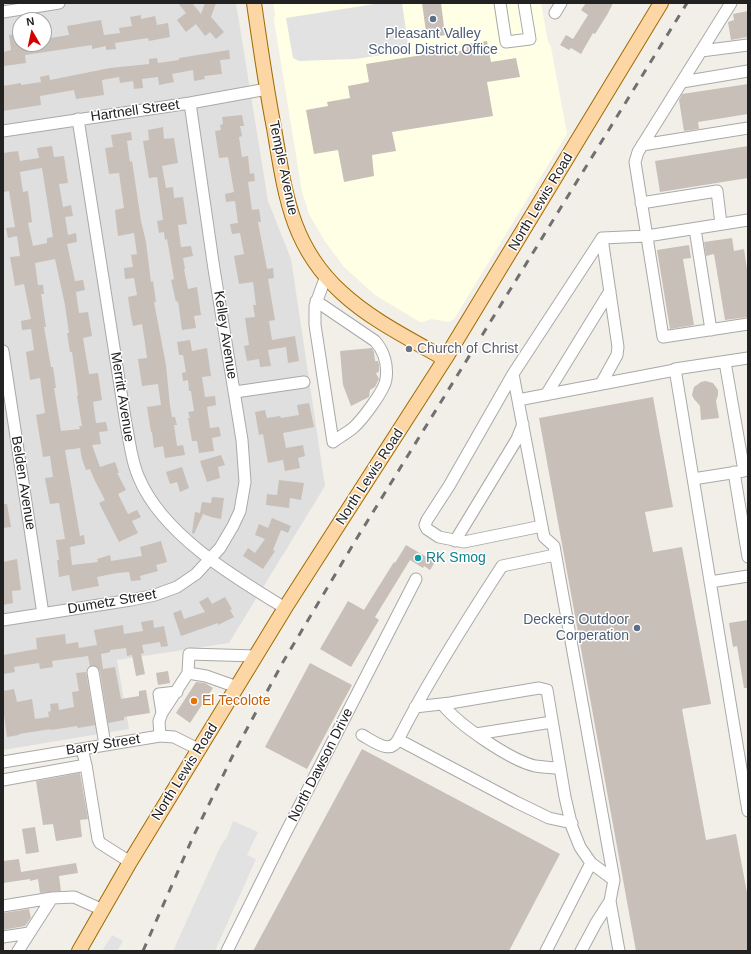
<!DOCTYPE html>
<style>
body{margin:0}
#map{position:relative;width:751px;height:954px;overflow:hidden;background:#f2efe9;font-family:Helvetica,sans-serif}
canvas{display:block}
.frame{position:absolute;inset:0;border:4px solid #222;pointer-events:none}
.north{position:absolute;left:12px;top:12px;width:40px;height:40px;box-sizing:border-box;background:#fff;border:1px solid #a7a7a7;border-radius:50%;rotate:351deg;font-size:11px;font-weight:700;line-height:16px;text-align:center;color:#222}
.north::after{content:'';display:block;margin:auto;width:14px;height:18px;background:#d40000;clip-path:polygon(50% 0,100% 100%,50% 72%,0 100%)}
</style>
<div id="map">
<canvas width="751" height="954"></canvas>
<div class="frame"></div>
<div class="north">N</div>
</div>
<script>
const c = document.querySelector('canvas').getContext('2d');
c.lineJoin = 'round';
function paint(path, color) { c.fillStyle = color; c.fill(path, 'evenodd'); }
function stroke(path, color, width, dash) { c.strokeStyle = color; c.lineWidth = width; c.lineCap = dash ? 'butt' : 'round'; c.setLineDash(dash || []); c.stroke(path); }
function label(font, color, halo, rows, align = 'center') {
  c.font = font + ' Helvetica,sans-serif'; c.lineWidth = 3; c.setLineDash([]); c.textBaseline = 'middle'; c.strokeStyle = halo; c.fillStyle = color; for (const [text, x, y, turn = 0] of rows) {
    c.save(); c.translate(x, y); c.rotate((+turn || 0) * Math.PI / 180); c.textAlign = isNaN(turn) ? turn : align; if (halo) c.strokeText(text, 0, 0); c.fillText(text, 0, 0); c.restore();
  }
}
paint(new Path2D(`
 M3,3H236L268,201L291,259L325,486L229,643L117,660L129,729L3,750ZM20,20H44V44H20Z`), '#e0dfdf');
paint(new Path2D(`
 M273,3H541L548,42L551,47L567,134L454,319L449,322L431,319L423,322H420L375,295L344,267L324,240L309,214L302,192L274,20L275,15Z`), '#ffffe5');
paint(new Path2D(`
 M381,3H402L409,51L355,59L299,61L293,58L286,18Z
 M233,821L258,832L247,855L256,859L215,951H173L221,845L227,837Z
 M112,935L123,941L117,951H102Z`), '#e2e2e2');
paint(new Path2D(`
 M178,3H192L201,14L205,3H216L211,17L224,32L216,39L210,32L205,36L196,24L186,32L177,20L186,13Z
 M422,3H441L445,35L436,37L435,31L426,32Z
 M586,3H613L607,15L595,34L593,33L581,54L571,48L569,50L560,45L566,35L573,39L588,15L581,10Z
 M748,11V37L731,40L728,22L734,20L733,14Z
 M141,15V19L155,16L157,25L168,23L170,37L149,41L148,38L115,43L116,49L106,50V46L92,49V45L25,55L26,63L4,66L3,52L11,50L9,35L20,33V44H44V39L69,35L67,26L101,20L104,35L120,33L119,28L132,26L130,17Z
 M487,41L491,62L516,58L520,77L487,82L493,116L392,132L396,151L372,155L374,176L344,182L338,150L314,154L306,110L328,106L327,102L350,98L348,86L369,82L366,64L441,52V54L467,50L466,44Z
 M229,50L230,59L220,60L222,74L204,76L205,79L194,81L193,70L172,74L174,82L159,85L158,77L142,79L143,88L134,89L133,81L120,83L119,77L102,80L104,95L76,99L74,90L40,96L41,105L3,111V86L21,83V85L41,82L40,77L49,75L50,80L110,68L149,64V59L157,58L158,63L179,60V58Z
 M748,84V114L698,122L699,129L684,131L679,100L682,94Z
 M242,115L244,126H240L242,136L239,137L242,157L248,156L250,174L254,173L255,181L248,182L252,210L259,209L261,222H258L267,269L273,268L274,278L268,279L275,320L269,321L272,340L295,336L299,361L288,363L286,347L268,350L271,366L260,367L259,359L247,361L244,346L249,345L245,318L255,317L253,305H256L253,282L239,284L234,256L244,254L240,233L232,234L230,224L238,223L235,201L226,202L225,194L234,192L228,157L219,158L215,131L221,130L220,125L223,124L222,117Z
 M163,127L164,139L174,138L178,163L162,166L166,188L173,187L174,198L183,197L187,224L178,225L181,247L191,246L193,256L183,258L185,269H184L188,289L197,287L201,315L194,316L196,328L182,330L178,301L176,302L171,280L174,279L167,239L165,240L164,232L159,233L157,221L163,220L157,177L149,178L143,141L149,140L148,130Z
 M131,132L132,140L127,141L130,162L132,161L141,221L146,242L151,282L153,281L156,302H154L166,365L170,406L172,417H175L177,425H174L177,446L183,445L185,455L165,458L163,446L154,448L152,432H151L147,407L161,405L158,384L142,386L138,359L147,358L145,343L142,324L133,326L131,317L128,297L137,295L134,278L125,279L124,268L133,267L131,255L137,254L134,233L118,236L115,210L124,208L119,173L109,174L105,148L113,147L111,135Z
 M52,146L54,157L64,156L68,183L59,184L63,207L71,205L73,216L65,217L68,235L76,233L77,242L67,244L75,281L83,280L85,290L76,292L79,313L88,312L92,336L83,338L89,374L98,373L102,400L93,402L96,423L106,422L108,431L99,432L101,444L92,445L100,467L115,462L119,473H117L126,490L118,494L128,514L137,510L141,517L132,521L138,533L119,542L99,503L105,500L95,481L90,469L86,470L82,459L80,448L65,450L80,536L84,535L85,544L70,547L72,565L98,562L97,559L110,555L111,561L142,556L140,547L161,541L167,562L156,565L158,571L140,576L141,580L131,581L129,572L117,573L97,577L99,586L72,591L69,575L59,577L57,560H59L56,540L65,539L59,503L50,504L47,489L45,478L53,477L50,456L43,457L36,415L45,413L40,378L30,380L26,352L34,350L31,329L22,330L21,321L31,319L24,284L15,286L10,257L20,256L17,236L8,238L6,228L15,227L9,191L3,192V165H4L3,153L18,151L20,161L39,158L37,148ZM42,168L53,237L47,238V243L33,246L28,223L32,222L28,191L23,192L20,172ZM55,259L65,305L69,333H67L70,352H72L78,395L77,396L82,426H79L80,429L61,431L54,388H56L53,367H51L44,327H46L41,294H44L43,285H38L35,263Z
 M748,146V178L660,192L655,161Z
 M732,238L734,251L744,249L748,276V317L725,320L714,254L706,256L704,242Z
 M689,245L691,258L683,259L694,325L670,329L657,250Z
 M190,340L192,351L207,348L211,376L202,377L205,397L215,396L216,405L207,407L210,428L219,427L221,436L212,438L214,451L199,453L197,441H192L188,418H190L188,412L194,411L191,391H189L188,380L183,381L182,373L186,372L183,355H179L177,342Z
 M372,348L374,352L375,361H378L379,365V372L376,373L379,379L375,387L370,390L369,397L351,406L343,385L340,351Z
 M705,381L713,383L718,390V395L716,401L719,418L701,420L700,406L694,399L692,395L694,387L701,382Z
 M653,397L673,507L645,512L653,552L682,547L711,704L682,709L706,840L736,834L748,898V951H636L539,418Z
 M309,403L314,427L283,433L286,448L303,445L305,456L298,458L300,468L285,471L283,460L268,463L263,434L259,435L255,412L265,410L267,418L280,416L281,418L299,415L297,405Z
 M221,455L225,465L218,467L220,478L207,482L200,461Z
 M182,467L189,488L180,492L177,482L170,484L166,472Z
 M279,480L304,483L301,500L290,498L289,508L266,505L267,494L277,495Z
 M212,497L224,498L221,519L211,517L203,514L194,534L192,533L195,512L200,513L202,502L211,503Z
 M3,504H7L11,527L3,528Z
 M272,518L291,526L288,533L281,530L273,550L275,551L263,569L243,556L248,548L255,553L265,539L255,535L259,524L268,528Z
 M406,545L435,562L430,570L424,566L423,568L410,560L375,617L379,620L351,667L320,649L348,601L364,610L394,562L395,563Z
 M17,559L21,590L12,591L13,603L3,605V562Z
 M208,597L212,604L225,597L232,609L230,610L234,617L218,625V623L181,636L173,613L181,610L184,619L205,612L199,602Z
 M153,620L154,628L164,626L168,646L161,647L160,642L142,645L144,653L141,654L145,674L136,676L132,655L127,656L126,648L110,650V652L101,654L103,669L115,667L121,699L139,696V691L146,690L150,713L124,717V720L108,723L100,671L96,666H90L88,656L52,661L53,667L40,669L39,663L14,667L15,672L4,674L3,655L37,649L36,638L65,634L66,644L78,642L79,648L97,645L94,630L123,625L124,634L143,631L141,622Z
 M748,620V688H744L737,646L733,647L729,623Z
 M310,663L352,685L307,769L265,747Z
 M168,671L170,683L158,685L156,673Z
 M86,672L95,725L78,728L77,726L51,730V729L19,734V735L7,737L3,707V691L14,689L17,702L32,699L35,719L49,717L48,712L51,711L50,704L58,703L59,710L74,707L72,692L79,691L76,673Z
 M196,682L205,683L213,688L190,723L176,713Z
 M362,749L560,854L509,951H253Z
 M80,773L88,819L80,820L82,837L56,841L53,824L43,825L36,781Z
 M35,827L39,852L26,854L22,829Z
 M19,859L21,872L76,863L78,873L59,876L61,891L40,893L38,879L30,881V879L3,883V861Z
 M29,909L31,918L25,926L3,930V913Z`), '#c7bfb8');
const minor = new Path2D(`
 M500,3L506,42L530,39L524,3
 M731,3L638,152L635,162L663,337L748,324
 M3,12L59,3
 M555,13L561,3
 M701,51L748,45
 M682,82L748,71
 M78,119L126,424C130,442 131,461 139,478C163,535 234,577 285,608
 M3,131L190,103L267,89
 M642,145L748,128
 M641,203L717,191L721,224
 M695,229L711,330
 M602,238L647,236L748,220
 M316,301L375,341C384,351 388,365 386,379C385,390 362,420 353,428C347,433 339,437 333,442L315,325V306L326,276
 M3,351L43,614
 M748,358L675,369L748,811
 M513,374L544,537L554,546L614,880L610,901L596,923L581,951
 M601,384L617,355L618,347L602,238
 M235,392L304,382
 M546,395L610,291
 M518,400L675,370
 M734,472L748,557
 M693,479L744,471L725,362
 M542,526L464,542L439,537L427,529L425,525L427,520L449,486L513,374L602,238
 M455,541L517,439L523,424
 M555,555L502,566C466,621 429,679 399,738L401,741L516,802L549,818L572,823
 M710,582L748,576
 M3,620L131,600L155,595L177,587L196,574L220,548L233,526L240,511L245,482L242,440L214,269L190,103
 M93,672L105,745
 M188,673L206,676L237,687
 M443,705C459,725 510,760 535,766C543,767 552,768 560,768
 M415,707L450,703L539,688L547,690L565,797L572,827L580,847L591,863L546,951
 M162,713L159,694L177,692
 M476,734L552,722
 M362,735C375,742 391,756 399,738
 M160,736L159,721L162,713L188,673L189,654L256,656
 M3,762L160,736L174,737L200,750
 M86,765L98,839L100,843L130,862
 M3,780L86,765L82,749
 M591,863L614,880
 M52,898L74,897L103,910
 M610,901L619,951
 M3,906L52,898L18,951
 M3,937L29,933
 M227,951L282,840L416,579`);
const major = new Path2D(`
 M254,3C260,45 266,87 274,128C285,192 290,245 341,292C371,320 410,339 445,359
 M79,951L130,862L285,608L445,359L661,3`);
stroke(minor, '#a9a9a9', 13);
stroke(major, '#a06b00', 16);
stroke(minor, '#fff', 11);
stroke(major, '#fcd6a4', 14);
stroke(new Path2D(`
 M143,951L193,837L235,751L283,662L357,538L687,3`), '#707070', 3, [8, 8]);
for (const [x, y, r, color] of [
 [433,19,4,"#5c6f8a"],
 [409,349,4,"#6b7280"],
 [418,558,4,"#0f9aa8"],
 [637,628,4,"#5c6f8a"],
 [194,701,4,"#e8710a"]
]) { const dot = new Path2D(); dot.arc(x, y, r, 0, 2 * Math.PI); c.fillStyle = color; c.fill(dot); stroke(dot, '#fff', 1.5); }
label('14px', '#4e5e75', '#fff', [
 ["Pleasant Valley",433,34],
 ["School District Office",433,50],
 ["Deckers Outdoor",629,620,"right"],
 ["Corperation",629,636,"right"]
]);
label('14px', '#222', '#fff', [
 ["Hartnell Street",135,111,-8],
 ["Temple Avenue",283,168,78],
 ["North Lewis Road",541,202,-59],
 ["Kelley Avenue",225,335,81],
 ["Merritt Avenue",122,397,81],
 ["North Lewis Road",370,477,-57],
 ["Belden Avenue",23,483,81],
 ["Dumetz Street",112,602,-10],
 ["Barry Street",103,745,-9],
 ["North Dawson Drive",321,765,-63],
 ["North Lewis Road",185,772,-58]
]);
label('14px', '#5b616d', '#fff', [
 ["Church of Christ",417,349]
], 'left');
label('14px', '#0d838f', '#fff', [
 ["RK Smog",426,558]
], 'left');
label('14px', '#c56008', '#fff', [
 ["El Tecolote",202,701]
], 'left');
</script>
